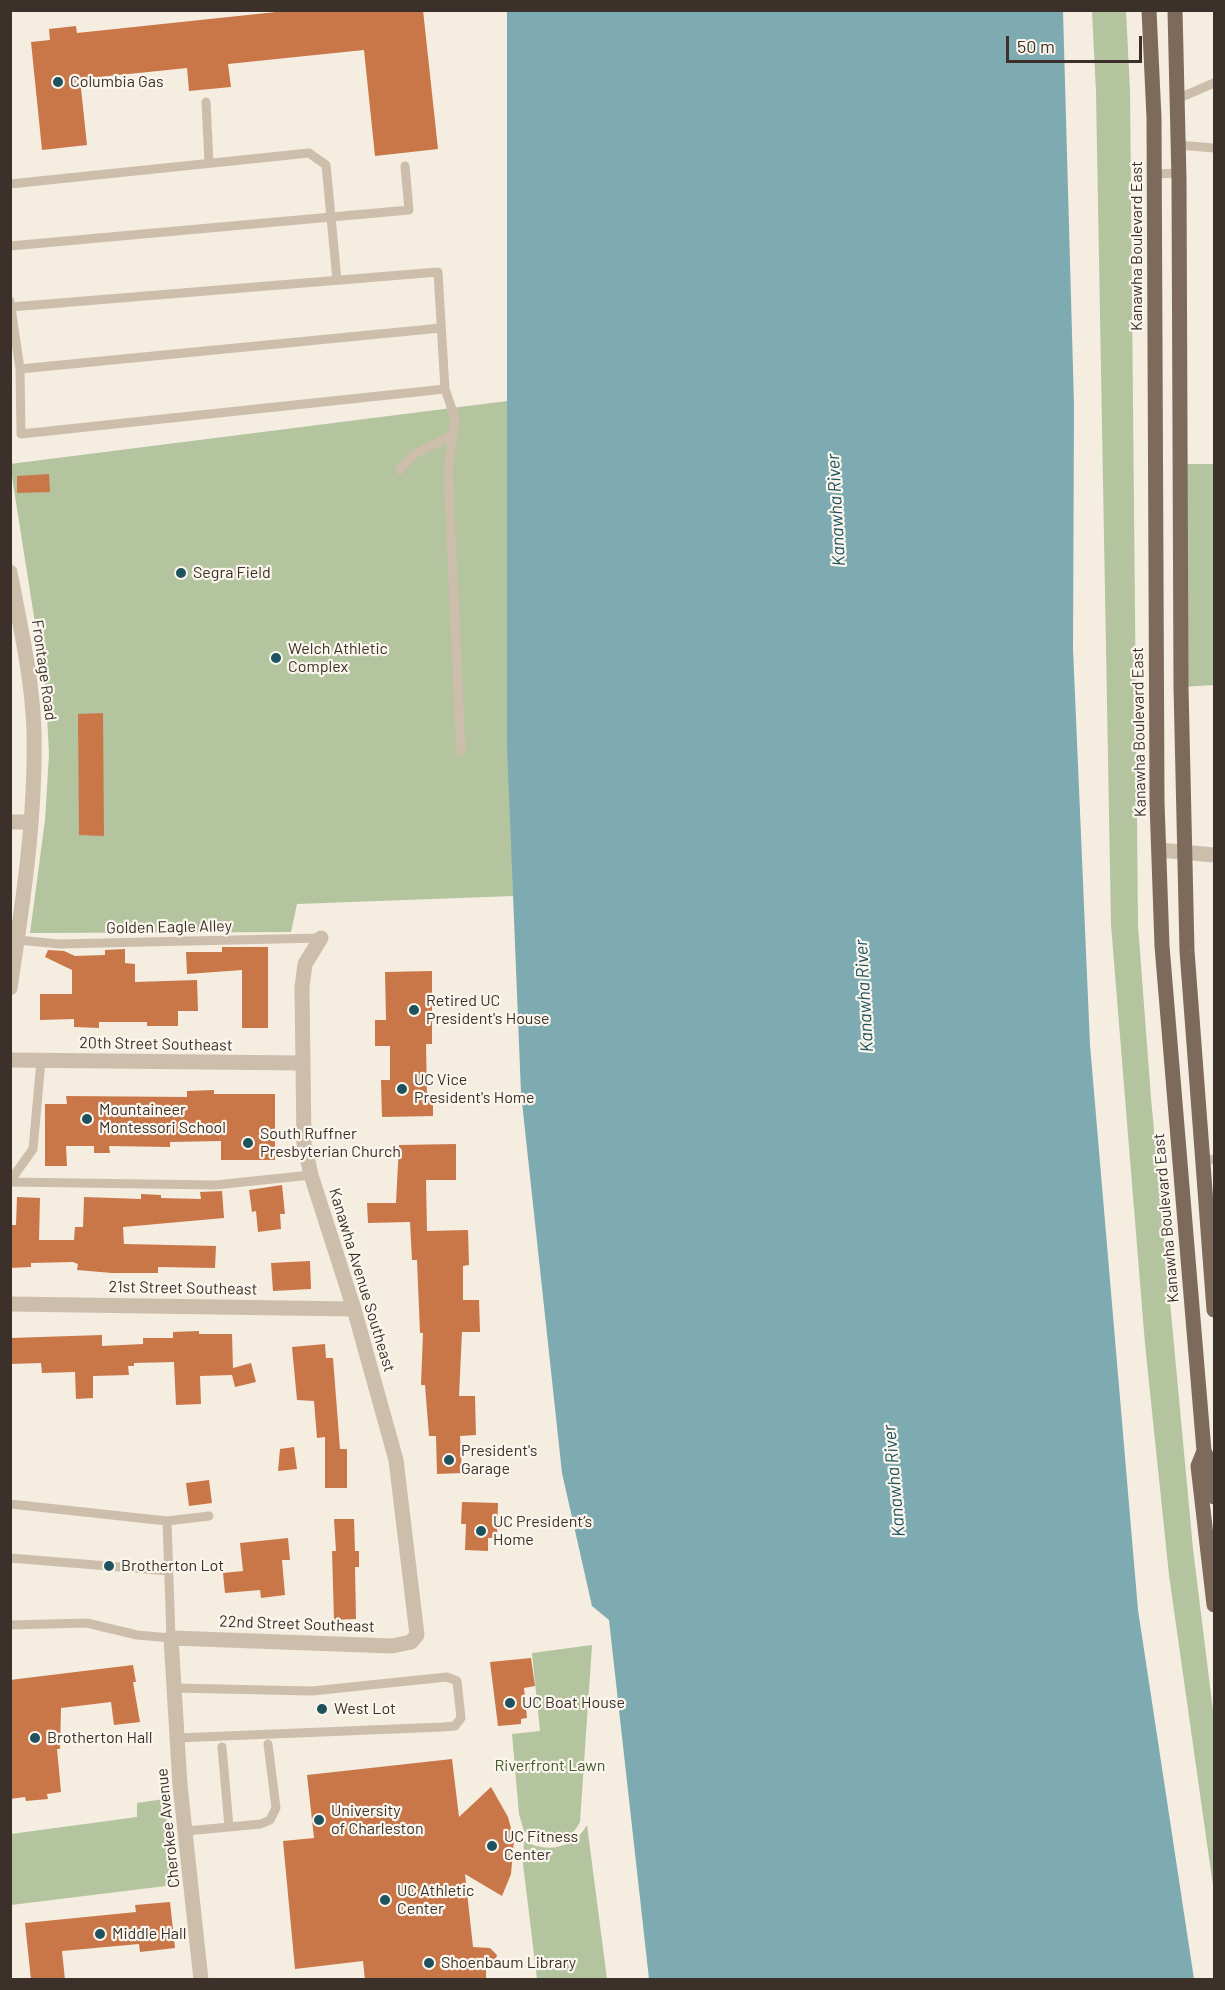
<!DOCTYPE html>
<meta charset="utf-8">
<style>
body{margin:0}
#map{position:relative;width:1225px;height:1990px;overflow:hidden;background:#f4ede0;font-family:Barlow,sans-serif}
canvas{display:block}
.frame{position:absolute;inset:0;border:12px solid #3b312a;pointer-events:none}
.scale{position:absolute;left:1006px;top:36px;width:136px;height:27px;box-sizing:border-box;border:3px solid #3b312a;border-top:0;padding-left:8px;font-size:18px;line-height:21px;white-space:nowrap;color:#3b312a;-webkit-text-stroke:4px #fbf6ed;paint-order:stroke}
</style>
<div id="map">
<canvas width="1225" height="1990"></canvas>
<div class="frame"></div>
<div class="scale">50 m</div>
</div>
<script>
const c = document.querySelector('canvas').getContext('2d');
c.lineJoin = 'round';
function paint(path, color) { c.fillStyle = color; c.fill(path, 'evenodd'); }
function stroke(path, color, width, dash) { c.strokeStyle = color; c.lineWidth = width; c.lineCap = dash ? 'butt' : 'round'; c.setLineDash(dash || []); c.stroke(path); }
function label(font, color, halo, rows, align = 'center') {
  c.font = font + ' Barlow,sans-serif'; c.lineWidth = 4.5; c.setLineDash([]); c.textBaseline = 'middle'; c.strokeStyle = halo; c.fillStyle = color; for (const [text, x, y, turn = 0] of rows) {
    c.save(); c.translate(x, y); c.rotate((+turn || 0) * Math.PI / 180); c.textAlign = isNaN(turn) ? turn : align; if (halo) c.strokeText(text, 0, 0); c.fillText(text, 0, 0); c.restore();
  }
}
paint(new Path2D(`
 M1092,11H1126L1130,90L1138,925L1151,1098L1193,1549L1214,1719V1893L1169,1575L1145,1344L1111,925L1096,92Z
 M507,401L513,896L297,904L291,932L30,933L45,820L49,755L46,693L10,464Z
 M1181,464H1214V685L1181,687Z
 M592,1645L580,1822C569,1845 542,1845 524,1831L519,1814L512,1734L540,1731L532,1653Z
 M164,1799L174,1885L11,1905V1834L137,1817V1803Z
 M587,1825L607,1979H537L523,1864L524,1841C547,1854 574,1848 587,1825Z`), '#b3c49f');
paint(new Path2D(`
 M507,11H1063L1074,405L1073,649L1090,1045L1138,1610L1194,1979H649L609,1620L592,1606L562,1473L521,1093L507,746Z`), '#7eaab2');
paint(new Path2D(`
 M295,10H423L438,149L375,156L364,50L228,64L231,87L189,91L187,68L80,79L87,145L42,150L31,42L50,40L49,29L76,26L77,33Z
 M49,474L50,492L17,493V476Z
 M103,713L104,836L79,835L78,714Z
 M222,947H268V1028H242V970L187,974L186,952H222Z
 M125,949V963L135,964V982L197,980L198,1011H178V1026H147V1022H99V1028L74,1027V1019L40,1020V994H72V970L45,957L48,950L64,951L75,956L105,955V950Z
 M432,971V1044H426L427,1098H433V1116L382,1117L381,1080H390V1046H375V1020H386L385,972Z
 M214,1090V1094H275V1160H221V1141L170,1142V1147L109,1146L110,1153H94V1146H66L67,1166H45V1104H67L66,1096L187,1097V1091Z
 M456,1144V1180H426L427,1231L468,1230L469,1265L463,1266V1300H479L480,1332H462L459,1396H475L476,1435L460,1436L462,1473L437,1474L436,1436H429L425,1385H421L423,1333H420L417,1260H412L410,1222L368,1223L367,1203H396L399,1145Z
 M282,1185L285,1214H280L281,1229L258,1232L256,1211L252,1212L249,1190Z
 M222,1191L224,1218L123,1227L124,1244L216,1246L215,1268L158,1267V1273H112L77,1270L78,1264L73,1262L31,1263V1267L10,1268V1225H16L17,1197L40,1198L39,1240H74L75,1227H83L84,1197L141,1199V1194L161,1195V1198L201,1199L200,1192Z
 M310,1261L311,1289L273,1291L271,1263Z
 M199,1331V1334H232L233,1368L251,1363L256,1382L235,1387L232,1375L200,1376L201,1404L176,1405L174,1362L134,1363V1366H128L129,1375L93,1376V1398L76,1399L75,1372L42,1373L41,1363L10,1364V1338L102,1335V1346L143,1344V1338H173V1332Z
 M325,1344L326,1358H333L340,1449H347V1488H325V1437L317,1438L314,1401L297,1400L292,1347Z
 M294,1447L297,1469L278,1471L280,1449Z
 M209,1480L212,1503L189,1506L186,1483Z
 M462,1502L498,1503L497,1538H488V1551L465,1550L466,1524H461Z
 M334,1519H354L355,1551H359V1567H355L356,1619L334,1620L332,1551H336Z
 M288,1538L290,1560H282L285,1595L261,1598L260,1590L225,1593L223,1573L243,1571L240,1543Z
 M531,1658L535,1686L524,1688L527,1718L521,1719V1724L498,1726L490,1662Z
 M133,1665L136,1682H133L140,1722L114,1725L111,1702L61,1708L60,1749H57L61,1792L47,1794L48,1799L26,1801L25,1797L10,1799V1680Z
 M452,1759L459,1817L491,1787L508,1817L514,1840L511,1874L502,1896L465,1874L473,1947L490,1948L497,1955L494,1965L486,1969V1980H365L363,1961L295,1969L283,1841L314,1838L307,1775Z
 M170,1902L175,1948L140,1952L139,1944L62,1951L65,1980H31L25,1923L136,1912L135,1905Z`), '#c97749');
stroke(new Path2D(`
 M1177,99L1214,83
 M206,102L209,163
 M1178,145L1214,148
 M1155,174L1179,173
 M10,184L309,153L326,165L337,280
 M10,246L409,210L405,166
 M10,301L20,369L21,434L445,389L438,272L11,307
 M20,369L441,328
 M445,389L455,418L448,470L461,751
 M400,470L413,455L453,435
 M18,940L59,944L321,938
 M1203,1158L1214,1160
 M10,1181L33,1149L41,1061
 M10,1182L215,1185L311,1175
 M10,1504L167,1521L209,1516
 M10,1558L169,1571
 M10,1625L87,1623L137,1635L171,1638L167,1521
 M174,1688L312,1691L447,1677L457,1681L461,1718L455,1726L443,1727L177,1738
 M222,1747L229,1827
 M186,1831L261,1824L270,1820L276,1808L268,1744`), '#cdbeab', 9);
stroke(new Path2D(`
 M10,572C20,625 32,677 34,730C36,816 23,903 10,988
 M10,822H30
 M1159,850L1214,855
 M10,1060L302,1063
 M10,1304L354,1309
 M201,1980L180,1785L171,1638L392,1646L411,1642L417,1635L396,1460L354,1309L311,1175L304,1143L302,987L305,964L321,938`), '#cdbeab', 15);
stroke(new Path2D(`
 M1149,10L1154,118L1157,802L1162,946L1204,1451L1211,1466L1214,1497
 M1175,10L1179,180L1181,687L1187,951L1214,1310
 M1204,1451L1198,1466L1214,1605`), '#7d6a5b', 15);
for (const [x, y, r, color] of [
 [58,82,6,"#1e525e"],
 [181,573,6,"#1e525e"],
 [276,658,6,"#1e525e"],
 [414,1010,6,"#1e525e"],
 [402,1089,6,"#1e525e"],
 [87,1119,6,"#1e525e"],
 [248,1143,6,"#1e525e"],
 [449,1460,6,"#1e525e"],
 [481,1531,6,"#1e525e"],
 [109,1566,6,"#1e525e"],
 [510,1703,6,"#1e525e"],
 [322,1709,6,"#1e525e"],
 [35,1738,6,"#1e525e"],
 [319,1820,6,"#1e525e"],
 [492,1846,6,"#1e525e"],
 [385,1900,6,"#1e525e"],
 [100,1934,6,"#1e525e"],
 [429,1963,6,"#1e525e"]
]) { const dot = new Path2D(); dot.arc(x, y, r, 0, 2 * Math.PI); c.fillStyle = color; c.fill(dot); stroke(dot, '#fbf6ed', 2); }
label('16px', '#3b312a', '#fbf6ed', [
 ["Columbia Gas",70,82],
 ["Segra Field",193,573],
 ["Welch Athletic",288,649],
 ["Complex",288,667],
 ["Retired UC",426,1001],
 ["President's House",426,1019],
 ["UC Vice",414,1080],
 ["President's Home",414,1098],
 ["Mountaineer",99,1110],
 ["Montessori School",99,1128],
 ["South Ruffner",260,1134],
 ["Presbyterian Church",260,1152],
 ["President's",461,1451],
 ["Garage",461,1469],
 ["UC President’s",493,1522],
 ["Home",493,1540],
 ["Brotherton Lot",121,1566],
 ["UC Boat House",522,1703],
 ["West Lot",334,1709],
 ["Brotherton Hall",47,1738],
 ["University",331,1811],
 ["of Charleston",331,1829],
 ["UC Fitness",504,1837],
 ["Center",504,1855],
 ["UC Athletic",397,1891],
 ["Center",397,1909],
 ["Middle Hall",112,1934],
 ["Shoenbaum Library",441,1963]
], 'left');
label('16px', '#3b312a', '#fbf6ed', [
 ["Kanawha Boulevard East",1137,246,-90],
 ["Frontage Road",44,670,82],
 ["Kanawha Boulevard East",1139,732,-91],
 ["Golden Eagle Alley",169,927,-1],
 ["20th Street Southeast",156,1044,1],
 ["Kanawha Boulevard East",1166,1218,-95],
 ["Kanawha Avenue Southeast",362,1280,73],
 ["21st Street Southeast",183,1288,1],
 ["22nd Street Southeast",297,1624,2],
 ["Cherokee Avenue",168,1828,-96]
]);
label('16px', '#445a2d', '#fbf6ed', [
 ["Riverfront Lawn",550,1766]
]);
label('italic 18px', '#1e525e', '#fbf6ed', [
 ["Kanawha River",836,510,-93],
 ["Kanawha River",864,996,-93],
 ["Kanawha River",894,1481,-95]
]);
</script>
